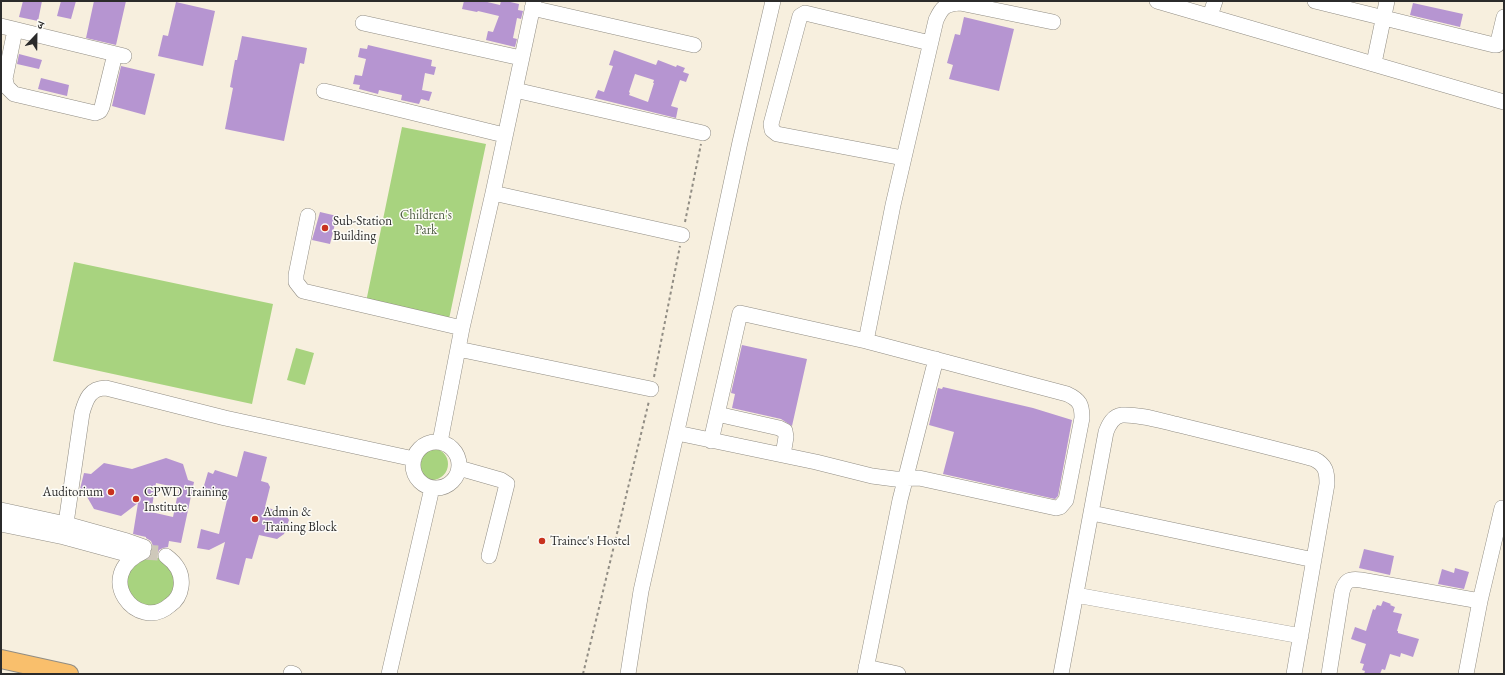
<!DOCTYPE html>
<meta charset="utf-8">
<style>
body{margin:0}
#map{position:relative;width:1505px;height:675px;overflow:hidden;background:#f7efde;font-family:"EB Garamond","Noto Serif Devanagari",serif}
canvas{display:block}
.frame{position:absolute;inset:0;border:2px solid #2b2b2b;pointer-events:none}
.north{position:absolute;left:16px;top:16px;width:40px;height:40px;-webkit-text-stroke:3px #fdfcf7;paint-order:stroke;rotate:22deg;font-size:11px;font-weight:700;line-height:16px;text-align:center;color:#2b2b2b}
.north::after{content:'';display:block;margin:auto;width:14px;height:18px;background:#2b2b2b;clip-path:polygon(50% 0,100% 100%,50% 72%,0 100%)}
</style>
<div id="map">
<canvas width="1505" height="675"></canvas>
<div class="frame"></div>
<div class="north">उ</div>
</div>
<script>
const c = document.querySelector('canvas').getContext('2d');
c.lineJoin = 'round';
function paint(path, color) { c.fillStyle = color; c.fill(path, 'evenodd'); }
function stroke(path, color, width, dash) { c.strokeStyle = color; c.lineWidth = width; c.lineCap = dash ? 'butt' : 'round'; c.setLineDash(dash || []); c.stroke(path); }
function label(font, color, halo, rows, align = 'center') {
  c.font = font + ' "EB Garamond",serif'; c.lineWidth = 3; c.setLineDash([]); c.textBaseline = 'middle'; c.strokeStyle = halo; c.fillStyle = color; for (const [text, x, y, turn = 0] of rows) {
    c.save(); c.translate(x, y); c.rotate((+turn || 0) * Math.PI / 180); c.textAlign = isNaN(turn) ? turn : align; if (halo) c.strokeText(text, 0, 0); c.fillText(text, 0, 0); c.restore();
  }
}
paint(new Path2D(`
 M402,127L486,144L449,319L366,302Z
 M74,262L273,304L252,404L53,361Z
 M296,348L314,353L305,385L287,380Z
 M416 464a16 16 0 1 1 32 0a16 16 0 1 1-32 0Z
 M148,557C167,557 168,565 177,579L170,601L147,608L128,594C125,569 128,571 148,557Z`), '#a8d37f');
paint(new Path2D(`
 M23,1H42L38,21L19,17Z
 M61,1H76L71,19L57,16Z
 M94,1H126L116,45L86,38Z
 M464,1H483L500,5L501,1H506L519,4L518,10L523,11L521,19L517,18L513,38L517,39L515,47L486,40L488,31L493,32L499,16L478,11L477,12L462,9Z
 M176,2L215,11L203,66L158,56L163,35L168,36Z
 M1413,3L1463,14L1460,27L1410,15Z
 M964,17L1014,29L999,91L949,79L953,65L947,63L955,34L960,35Z
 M242,36L307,48L304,64L300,63L284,141L225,129L233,88L230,87L235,60H237Z
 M368,45L432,60L431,66L436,67L434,75L425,73L422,90L432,92L429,101L421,99L419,104L401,100L402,95L379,90L378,94L359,89L360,85L353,84L355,75L362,76L366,59L358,57L360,48L367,49Z
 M614,50L656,65L658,60L676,67L677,65L685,68L683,72L689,74L686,82L680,80L671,106L678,108L676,118L595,98L598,90L604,92L613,66L609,65ZM635,74L654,80L653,83H654L648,102L629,95L630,93L629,92Z
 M19,54L42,60L39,69L17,64Z
 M121,66L155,74L145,115L112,106Z
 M41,78L69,85L67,96L38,89Z
 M320,212L337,216L330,244L312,240Z
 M742,345L807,359L792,426L781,419L732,408L735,394L731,393Z
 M943,387L1033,408L1072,420L1058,496L1055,499L943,474L954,432L929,425L938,388L942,389Z
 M244,451L267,457L261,481L268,483L270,487L265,507L285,513L289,520L284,534L277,539L259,535L252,559L246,558L239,585L216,579L225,542L209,550L197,548L201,529L219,534L228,496L203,489L208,472L213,474L215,470L237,477Z
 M166,458L183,464L188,480L194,482L181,543L169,541L168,547L163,548L159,550L157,556L151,555L153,546L151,541L146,538V537L133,534L138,503L121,516L94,509L86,495L79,493L84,473L91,474L104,463L132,469ZM156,483L179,488L173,517L151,512Z
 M1364,549L1394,556L1390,575L1359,568Z
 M1455,568L1469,572L1464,589L1438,584L1442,569L1454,573Z
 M1383,601L1391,604L1390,605L1395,607L1393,612L1402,614L1397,631H1398V633L1419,639L1413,657L1401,653L1400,657L1390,654L1385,670L1382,669L1380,674H1364L1365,671L1362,670L1364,664L1360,663L1366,644L1351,639L1355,627L1366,631L1373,609L1375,610L1377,605L1381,606Z`), '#b695d1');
stroke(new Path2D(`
 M143,552L159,553L166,556`), '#cec8ba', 15, [15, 8]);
const minor = new Path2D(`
 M1157,1L1504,102
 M1315,1L1494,45H1497L1498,42L1504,17
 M532,8L694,45
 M1210,16L1215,1
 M363,23L521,58
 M1,26L124,56
 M15,30L5,79L7,87L14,94L95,113L100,111L102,107L115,54
 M1374,63L1387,1
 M515,90L703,133
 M324,91L504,135
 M903,158L777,134L772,130L771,124L800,16L805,13L930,43
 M493,193L682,235
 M308,216L296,275V282L303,291L462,328
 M866,341L893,205L936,20C942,7 945,4 960,3L1053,22
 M458,349L651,389
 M717,414L779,428L785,431L786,437L783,455
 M677,433L816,462L872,476L895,479L919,478L1056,508L1060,507L1066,500L1082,418C1082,405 1080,400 1067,394L866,341L740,313L711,441
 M413 465a23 23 0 1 1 46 0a23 23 0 1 1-46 0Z
 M440,442L462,328L493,193L534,1
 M459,468L501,480L507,484L489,556
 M1,510L66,524L127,541L144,547
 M1092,513L1314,560
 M1,524L64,537L134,556
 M64,537L82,413C86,399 90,388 106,388L225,418L414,459
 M143,552C92,575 137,634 170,605C176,601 180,594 181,587C183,574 177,564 166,556
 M1076,595L1301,636
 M866,667L898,674
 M291,673L294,674
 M389,674L432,488
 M628,674L641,591L706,301L740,142L773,1
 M865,674L900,500L936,359
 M1061,674L1106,432C1109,424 1113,416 1122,415C1140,414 1161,421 1179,425C1224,436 1269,447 1314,459C1326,465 1327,472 1327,484L1294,674
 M1329,674L1342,592C1345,581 1349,578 1361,580L1480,601
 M1466,674L1480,601L1502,508`);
const major = new Path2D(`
 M1,659L69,674`);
stroke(minor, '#918d84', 16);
stroke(major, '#918d84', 20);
stroke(new Path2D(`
 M685,222L701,144
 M654,377L680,246
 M583,674L649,401`), '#918d84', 2, [3, 3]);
stroke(minor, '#fff', 15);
stroke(major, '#f9bf6c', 18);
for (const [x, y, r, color] of [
 [325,228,4,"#c8321e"],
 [111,492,4,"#c8321e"],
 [136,499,4,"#c8321e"],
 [255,519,4,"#c8321e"],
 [542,541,4,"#c8321e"]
]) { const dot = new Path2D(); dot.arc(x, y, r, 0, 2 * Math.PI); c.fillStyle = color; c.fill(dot); stroke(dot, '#fdfcf7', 1.5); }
label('13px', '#505d44', '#fdfcf7', [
 ["Children's",426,215],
 ["Park",426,230]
]);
label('13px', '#2b2b2b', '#fdfcf7', [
 ["Sub-Station",333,221],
 ["Building",333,236],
 ["Auditorium",103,492,"right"],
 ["CPWD Training",144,492],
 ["Institute",144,507],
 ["Admin &",263,512],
 ["Training Block",263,527],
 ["Trainee's Hostel",550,541]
], 'left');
</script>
